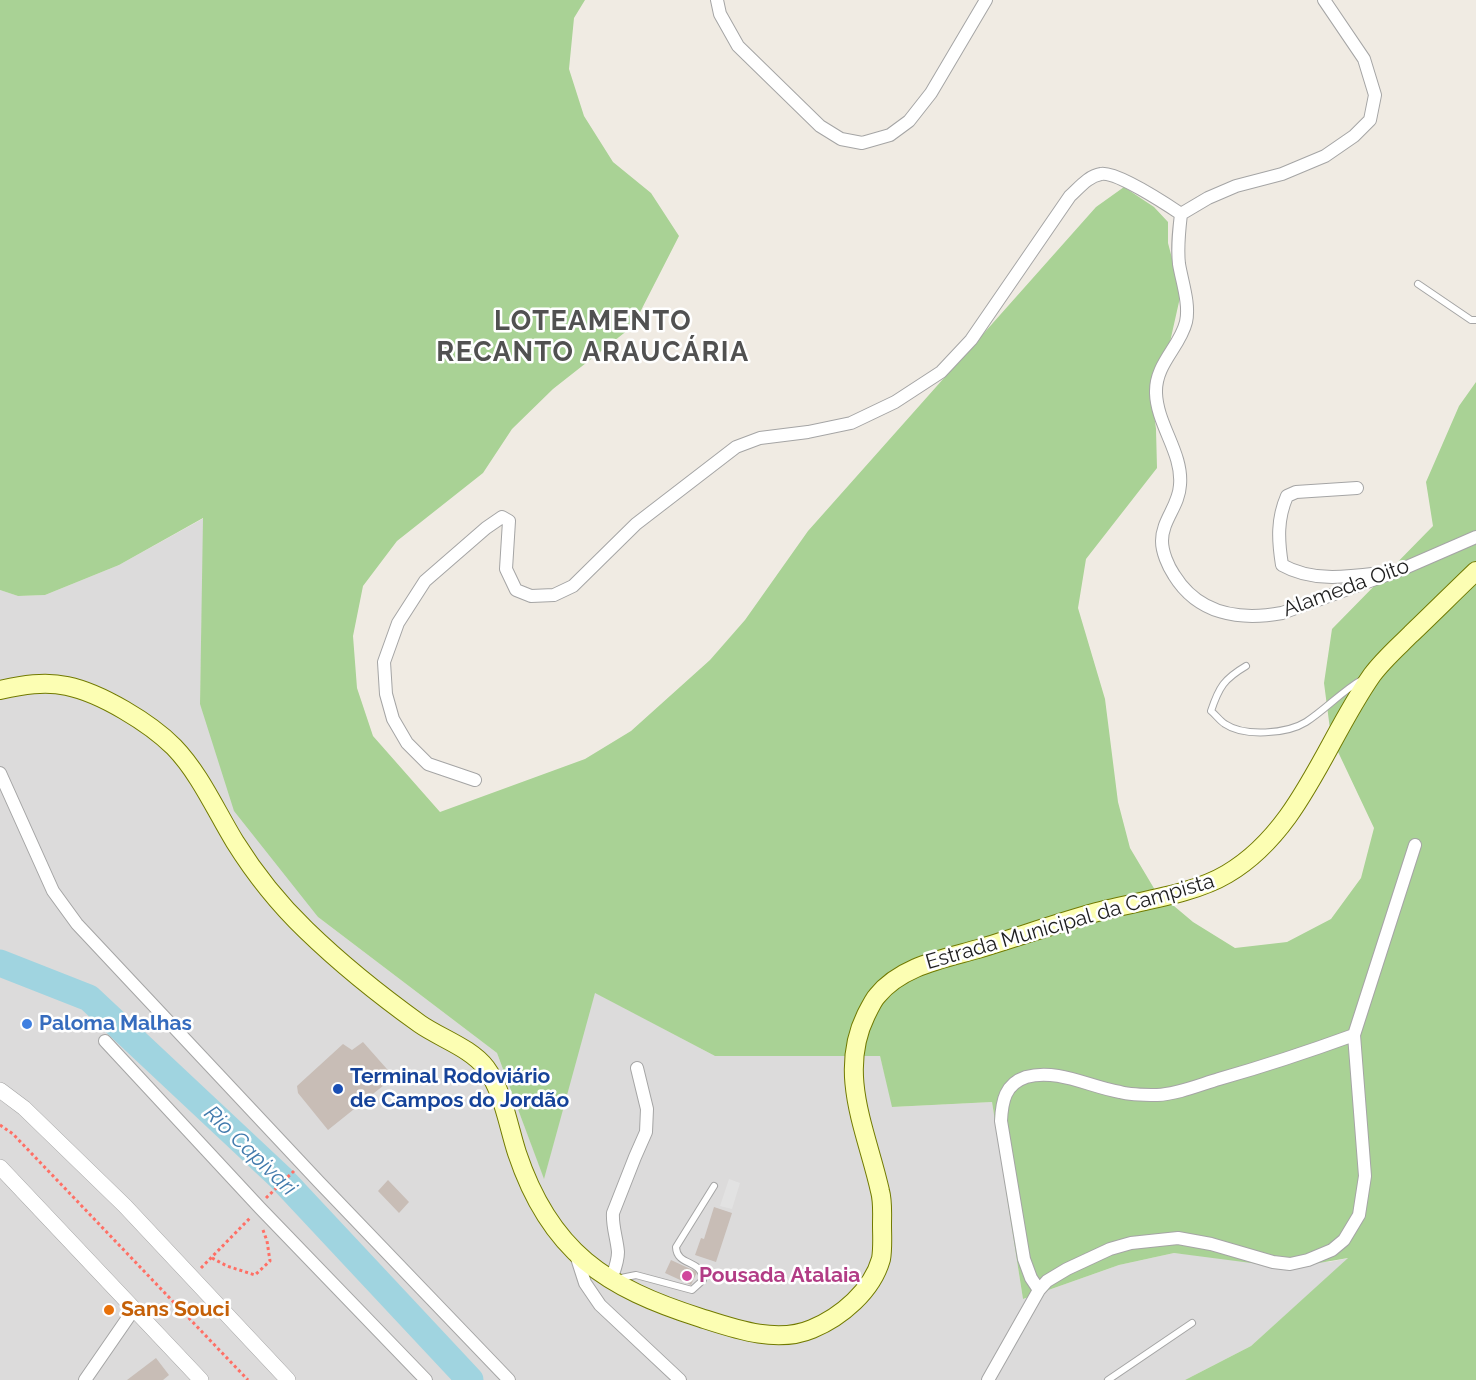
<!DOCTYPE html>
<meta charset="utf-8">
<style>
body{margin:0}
canvas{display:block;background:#f0ebe3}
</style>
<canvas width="1476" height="1380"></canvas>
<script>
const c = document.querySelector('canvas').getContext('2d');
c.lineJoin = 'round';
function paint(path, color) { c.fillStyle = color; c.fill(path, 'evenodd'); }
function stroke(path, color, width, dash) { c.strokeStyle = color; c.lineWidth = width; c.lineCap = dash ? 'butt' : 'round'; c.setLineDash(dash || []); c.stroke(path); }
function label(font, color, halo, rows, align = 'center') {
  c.font = font + ' Raleway,sans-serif'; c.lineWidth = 5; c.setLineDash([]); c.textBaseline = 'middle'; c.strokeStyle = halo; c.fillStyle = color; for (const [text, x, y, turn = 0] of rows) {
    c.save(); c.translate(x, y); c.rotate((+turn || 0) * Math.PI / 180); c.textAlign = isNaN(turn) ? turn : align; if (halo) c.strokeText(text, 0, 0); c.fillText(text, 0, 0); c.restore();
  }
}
paint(new Path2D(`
 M204,518L200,704L318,917L497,1053L544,1178L594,992L715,1056H880L893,1107L992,1102L1023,1299L1119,1265L1174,1253L1214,1257L1329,1262L1349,1258L1251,1346L1185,1380H0V590L18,596L45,595L119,565Z`), '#dcdbdb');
paint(new Path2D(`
 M0,0H585L574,18L569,69L584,116L613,162L651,193L679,236L633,326L553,389L512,429L483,473L397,541L363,586L353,636L357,688L373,736L440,812L585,759L631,731L710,660L745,620L808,531L1096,207L1124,187L1154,207L1168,222V243L1181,293L1170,342L1150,383L1156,429L1157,468L1086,559L1078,608L1105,699L1118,802L1130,848L1155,890L1193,922L1235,948L1287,942L1331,919L1361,878L1374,828L1331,737L1324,683L1332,629L1433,526L1426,482L1459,406L1476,382V1380H1185L1251,1346L1348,1258L1290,1268L1174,1253L1119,1265L1023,1299L992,1102L892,1107L880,1056H715L595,993L544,1179L497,1053L318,917L234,811L200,704L203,518L119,565L45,595L18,596L0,590Z`), '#a9d295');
paint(new Path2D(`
 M729,1179L740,1183L732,1209L720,1206Z`), '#e2e2e2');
stroke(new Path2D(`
 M0,963L89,998L281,1178L470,1380`), '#a0d4e0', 27);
paint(new Path2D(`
 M363,1042L394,1077L328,1130L298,1093L297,1086L343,1044L352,1050Z
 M388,1180L409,1202L399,1213L378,1191Z
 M714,1207L732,1213L716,1262L695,1255L701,1238L704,1239Z
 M671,1260L697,1272L691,1285L665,1273Z
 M156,1358L169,1375L163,1380H127Z`), '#c8bdb6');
const service = new Path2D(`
 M1418,284L1471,320H1476
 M1246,666C1224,679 1219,687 1211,711C1216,715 1220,721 1225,724C1244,737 1287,734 1306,722C1326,709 1342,691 1363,679
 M621,1278L636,1275L692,1290L703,1280C701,1258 677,1267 676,1247L714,1186
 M1108,1380L1192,1323`);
const minor = new Path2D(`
 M717,0L720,14L738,46L820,126L841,139L862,143L890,135L909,121L931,93L986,0
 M1181,214C1179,231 1177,247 1179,264C1182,282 1190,304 1186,322C1180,347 1155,364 1156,393C1157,425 1183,453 1180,485C1179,506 1162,520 1162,541C1162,552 1168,566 1174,575C1198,614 1239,621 1282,613L1400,570L1476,537
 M1181,214L1208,198L1236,186L1282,174L1325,156L1354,136L1370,120L1375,95L1364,59L1324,0
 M1357,488L1296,492L1287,496C1277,519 1278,540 1282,565C1312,582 1347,577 1380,573
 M0,773L53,891L77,924L319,1182L509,1380
 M475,780L428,764L407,743L393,719L386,694L384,662L398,623L425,581L486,528L502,517L509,521L506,569L516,590L531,596L554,595L573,586L636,524L736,447L760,438L808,432L851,423L895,402L941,372L971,340L1070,196C1079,188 1088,176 1101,174C1116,171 1166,204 1181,214
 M105,1041L260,1208L426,1380
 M576,1255L585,1283L600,1305L680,1380
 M611,1280C614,1271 618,1262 618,1252C617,1239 612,1226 613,1213L635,1157L646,1132L647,1109L637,1068
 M1039,1290L1031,1278L1024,1259L1001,1121C1002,1101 1005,1084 1026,1077C1057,1068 1090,1087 1120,1092C1131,1095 1145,1095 1157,1095C1178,1094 1199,1085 1219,1079C1265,1066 1310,1051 1354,1035
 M85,1380L134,1309
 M988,1380L1039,1290L1047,1281L1067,1269L1110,1249L1131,1243L1178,1238L1211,1244L1273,1262L1290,1264L1308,1260L1332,1250L1344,1240L1359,1215L1365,1176L1354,1035L1415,845`);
const tertiary = new Path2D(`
 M0,1090L24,1108L125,1206L288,1380
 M0,1167L201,1380`);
const secondary = new Path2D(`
 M0,690C22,685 45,681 67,686C101,693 150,723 174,747C200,774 216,811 235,842C255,874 280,905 306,930C341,964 381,996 420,1024C440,1038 471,1048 486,1068C503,1091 508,1125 517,1153C550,1252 606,1288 701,1318C735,1329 777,1344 812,1329C841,1317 872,1291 881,1259C883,1248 882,1235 882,1225C882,1213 883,1202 880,1191C867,1132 837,1074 866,1015C868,1011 874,999 877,996C901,966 943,959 978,949C1018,937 1057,923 1097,912C1137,901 1192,895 1227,874C1300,831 1325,742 1372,675C1383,660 1398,647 1411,634C1433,613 1454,592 1476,571`);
stroke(service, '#a5a5a5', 8);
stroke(minor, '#a5a5a5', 14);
stroke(tertiary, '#a5a5a5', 16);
stroke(secondary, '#717a00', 20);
stroke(new Path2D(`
 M0,1125L13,1134L248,1380
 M266,1198L294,1171
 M212,1258L227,1266L255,1275L270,1261L267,1241L263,1230
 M201,1268L251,1217`), '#ff6f65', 3, [3, 3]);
stroke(service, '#fff', 6);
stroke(minor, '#fff', 12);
stroke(tertiary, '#fff', 15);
stroke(secondary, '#fcfeb3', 18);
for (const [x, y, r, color] of [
 [27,1024,6,"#3f7fe0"],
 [338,1089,6,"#1a4fb4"],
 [687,1276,6,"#d1479c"],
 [109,1310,6,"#e8710a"]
]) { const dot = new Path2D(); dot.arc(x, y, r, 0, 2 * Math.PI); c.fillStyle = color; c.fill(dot); stroke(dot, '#fff', 2); }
label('21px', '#1e1e1e', '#fff', [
 ["Alameda Oito",1346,588,-20],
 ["Estrada Municipal da Campista",1070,922,-16]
]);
label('bold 21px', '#366cbe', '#fff', [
 ["Paloma Malhas",39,1024]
], 'left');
label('bold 21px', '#164399', '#fff', [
 ["Terminal Rodoviário",350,1077],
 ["de Campos do Jordão",350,1101]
], 'left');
label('bold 21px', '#b23c85', '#fff', [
 ["Pousada Atalaia",699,1276]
], 'left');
label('bold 21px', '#c56008', '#fff', [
 ["Sans Souci",121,1310]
], 'left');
label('italic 22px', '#417aac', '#fff', [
 ["Rio Capivari",250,1151,44]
]);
c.letterSpacing = '1.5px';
label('bold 27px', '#515151', '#fff', [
 ["LOTEAMENTO",593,322],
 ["RECANTO ARAUCÁRIA",593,353]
]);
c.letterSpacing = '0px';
</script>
